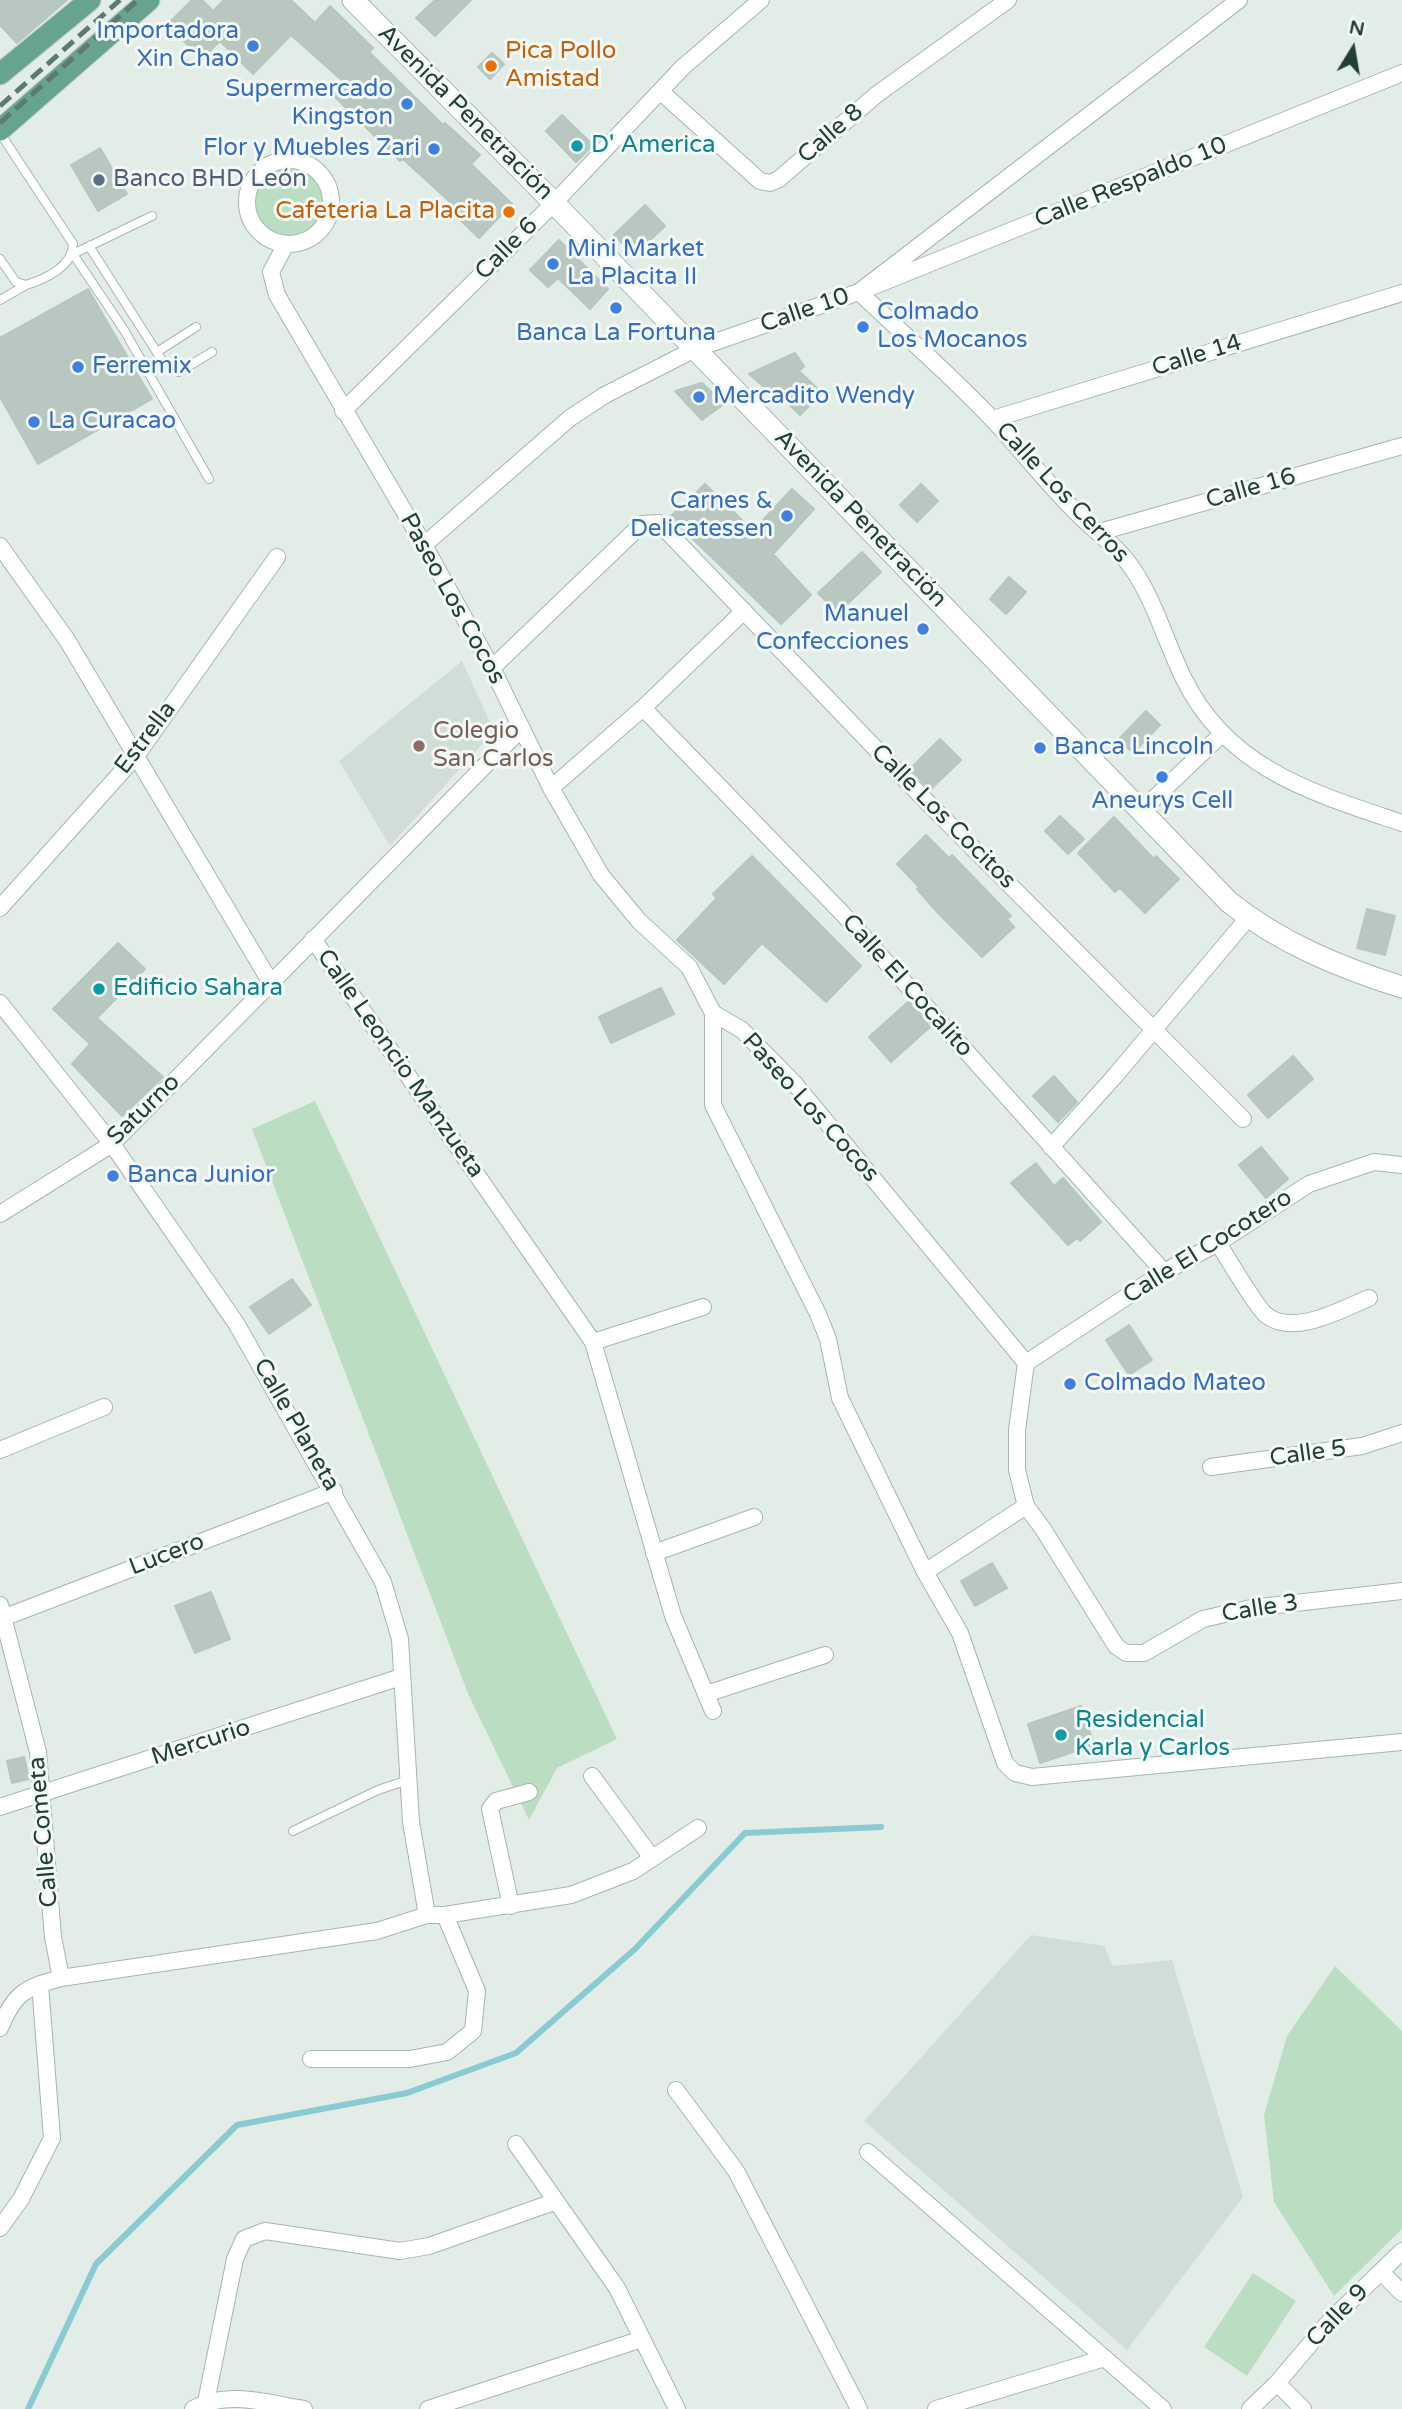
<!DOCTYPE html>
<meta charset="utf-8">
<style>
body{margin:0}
#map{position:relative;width:1402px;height:2409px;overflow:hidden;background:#e3ede8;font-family:"Varela Round",sans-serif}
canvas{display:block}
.north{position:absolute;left:1318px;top:14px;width:70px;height:70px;-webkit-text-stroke:5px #f3f9f6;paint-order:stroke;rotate:11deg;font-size:19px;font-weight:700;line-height:28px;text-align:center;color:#223f36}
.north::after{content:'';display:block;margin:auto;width:24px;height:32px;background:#223f36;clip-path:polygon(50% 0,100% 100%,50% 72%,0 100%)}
</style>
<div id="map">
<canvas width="1402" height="2409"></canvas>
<div class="north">N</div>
</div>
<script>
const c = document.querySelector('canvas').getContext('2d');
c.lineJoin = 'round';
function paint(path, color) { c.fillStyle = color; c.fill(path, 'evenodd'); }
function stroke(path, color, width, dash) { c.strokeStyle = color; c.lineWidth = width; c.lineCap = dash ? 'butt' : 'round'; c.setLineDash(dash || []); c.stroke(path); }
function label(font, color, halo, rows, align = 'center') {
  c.font = font + ' "Varela Round",sans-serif'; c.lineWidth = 6; c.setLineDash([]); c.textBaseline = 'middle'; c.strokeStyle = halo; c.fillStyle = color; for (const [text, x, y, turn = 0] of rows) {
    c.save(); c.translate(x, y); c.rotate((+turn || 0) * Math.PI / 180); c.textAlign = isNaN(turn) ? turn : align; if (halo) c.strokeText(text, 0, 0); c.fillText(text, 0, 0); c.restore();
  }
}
paint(new Path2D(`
 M462,661L494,731L390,846L339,761Z
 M1031,1935L1104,1946L1113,1966L1172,1960L1243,2197L1127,2350L864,2121Z`), '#d1ddd7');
paint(new Path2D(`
 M253 203a37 37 0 1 1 74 0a37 37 0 1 1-74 0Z
 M315,1101L617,1739L557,1768L529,1820L469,1696L252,1129Z
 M1335,1966L1402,2031V2229L1334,2296L1274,2202L1264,2115L1287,2036Z
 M1253,2273L1296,2301L1247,2376L1204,2347Z`), '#bbdec3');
stroke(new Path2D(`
 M28,2409L96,2264L237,2125L407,2093L516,2053L635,1949L745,1833L881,1827`), '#8acad3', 6);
const building = new Path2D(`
 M0,0H67L17,43L0,25Z
 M192,0H202L213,11L224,0H291L315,23L330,6L373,48L369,52L443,125L445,123L480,155L471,164L512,204L479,238L455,215L460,211L403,159L400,161L333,95L345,83L291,35L253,74L220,41L202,59L167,25Z
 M435,0H471L435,36L416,18Z
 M492,53L504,64L490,79L478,67Z
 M562,115L593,145L576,162L546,131Z
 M100,148L127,194L98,211L71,165Z
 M645,205L665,226L634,255L614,235Z
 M559,240L608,289L590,309L558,278L548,287L530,270Z
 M88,289L152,399L38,464L0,397V338Z
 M795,353L804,366L799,371L822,393L800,415L777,393L774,396L749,374Z
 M702,383L724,404L702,420L675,391Z
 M705,484L753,531L792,489L814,509L773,554L811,595L781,624L670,517Z
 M921,484L938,501L917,522L900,505Z
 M862,552L881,572L838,613L818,593Z
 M1009,577L1026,592L1006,614L990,599Z
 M1146,711L1160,725L1133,753L1119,739Z
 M940,739L961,760L930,790L910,769Z
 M1060,816L1084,839L1068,854L1045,831Z
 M1114,817L1154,859L1156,856L1179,879L1145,913L1120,888L1115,892L1078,853Z
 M926,835L949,858L952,855L1011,916L1007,919L1014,927L982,957L938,913L917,889L919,887L897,864Z
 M752,856L861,966L826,1002L762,943L724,984L677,940L717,898L713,894Z
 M1367,909L1395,916L1385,955L1357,948Z
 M118,943L145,969L97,1018L163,1077L122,1116L72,1064L90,1044L53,1009Z
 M661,988L674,1014L611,1043L599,1017Z
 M908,1002L930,1027L891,1062L869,1037Z
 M1293,1056L1313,1079L1268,1118L1248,1095Z
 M1054,1076L1077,1102L1058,1122L1033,1096Z
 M1261,1147L1288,1179L1266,1198L1239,1165Z
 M1036,1163L1054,1186L1063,1178L1101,1222L1080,1241L1077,1238L1068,1245L1011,1183Z
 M292,1279L311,1305L269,1334L250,1307Z
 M1129,1325L1152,1360L1129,1375L1106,1340Z
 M992,1563L1007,1588L975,1606L961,1581Z
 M211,1592L230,1639L195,1653L175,1606Z
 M1081,1706L1094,1745L1040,1763L1028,1724Z
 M24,1757L29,1779L12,1783L7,1761Z`);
paint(building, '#b8c8c1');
stroke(building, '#b5c7bf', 2);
const service = new Path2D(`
 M0,133L73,244C73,266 46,279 26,285L16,282L0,259
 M152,216L73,254L124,330L209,479
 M89,246L165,365L179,372L212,352
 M0,300L26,285
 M157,352L196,327
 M293,1831L378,1790L408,1780`);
const minor = new Path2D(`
 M1402,73L859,292C904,335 952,376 994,421C1023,452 1049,486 1080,516C1097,533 1118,547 1132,568C1155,601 1166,643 1184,679C1228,769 1313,793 1402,823
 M660,91L760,181L770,183L779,179L876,95L1008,0
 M247 202a42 42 0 1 1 84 0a42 42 0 1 1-84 0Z
 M286,244L271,272L277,295L424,545L492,668L551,788L601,875L639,921L689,967L713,1013L742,1030L794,1083L1026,1363L1017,1430V1470L1026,1506L1043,1529L1116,1646L1126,1653H1144L1203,1619L1251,1608L1402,1591
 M343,411L554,203L683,67L761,0
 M993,419L1402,293
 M1100,532L1402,446
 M424,545L570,418L605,395L695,349L859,292L1239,0
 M0,546L67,640L271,983L521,729
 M492,668L642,524L659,523L924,799L1243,1119
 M643,708L843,914L1164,1272
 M551,788L643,708L744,611
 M1141,811L1221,735
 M0,908L136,756L277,557
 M313,939L593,1342L673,1616L713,1711
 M0,1003L112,1144L236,1323L383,1582L400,1639L411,1822L427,1915
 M713,1013V1105L818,1314L828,1339L840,1398L925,1572L960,1633L1005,1763L1015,1773L1032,1777L1402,1742
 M1051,1147L1114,1077L1248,918
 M0,1214L112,1144L271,983
 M1218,1243C1227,1257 1256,1307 1266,1315C1294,1337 1342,1309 1369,1298
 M593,1342L703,1307
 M1026,1363L1164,1272L1218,1243L1309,1184L1374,1162L1402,1165
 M0,1450L104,1407
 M1211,1467L1362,1446L1402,1433
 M654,1553L754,1517
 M925,1572L1026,1506
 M0,1605L38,1752L53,1937L61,1978C25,1988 15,1992 0,2028
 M0,1619L334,1491
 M706,1694L825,1655
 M592,1776L652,1858
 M0,1807L401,1677
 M511,1906L490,1809L496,1801L529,1792
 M61,1978L377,1931L427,1915H445L571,1895L633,1871L698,1828
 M311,2059H410L447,2052L473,2031L477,1991L445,1915
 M676,2090L736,2171L859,2409
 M516,2144L617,2288L677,2409
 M868,2152L1163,2409
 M0,2228L21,2199L52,2138L40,1984
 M1381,2272L1402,2293
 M1277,2383L1303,2409
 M206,2402L235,2259L244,2239L265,2231L400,2251L429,2246L554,2202
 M193,2409C226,2390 267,2403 304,2409
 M428,2409L642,2339
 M936,2409L1105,2358
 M1250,2409L1277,2383L1328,2323L1402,2251`);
const tertiary = new Path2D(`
 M353,0L554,203L1229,902C1280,943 1341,968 1402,987`);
const primary = new Path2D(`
 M0,74L90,0
 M0,130L149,0`);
stroke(service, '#a5b5af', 10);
stroke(minor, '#a5b5af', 18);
stroke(tertiary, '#a5b5af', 23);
stroke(primary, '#c1c9c7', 23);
stroke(service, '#fff', 8);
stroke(minor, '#fff', 16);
stroke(tertiary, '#fff', 21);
stroke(primary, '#67a391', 21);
stroke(new Path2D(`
 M0,106L120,0
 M0,123L138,0`), '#5d7a71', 5, [14, 7]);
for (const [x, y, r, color] of [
 [253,46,7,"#3f7fe0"],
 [491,66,7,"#e8710a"],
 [407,104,7,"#3f7fe0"],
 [577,146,7,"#0f9aa8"],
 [434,149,7,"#3f7fe0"],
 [99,180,7,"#5c6f8a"],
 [509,212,7,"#e8710a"],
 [553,264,7,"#3f7fe0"],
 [616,308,7,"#3f7fe0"],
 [863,327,7,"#3f7fe0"],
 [78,367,7,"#3f7fe0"],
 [699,397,7,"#3f7fe0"],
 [34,422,7,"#3f7fe0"],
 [787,516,7,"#3f7fe0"],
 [923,629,7,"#3f7fe0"],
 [419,746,7,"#8d6e63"],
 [1040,748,7,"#3f7fe0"],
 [1162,777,7,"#3f7fe0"],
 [99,989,7,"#0f9aa8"],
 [113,1176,7,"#3f7fe0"],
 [1070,1384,7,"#3f7fe0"],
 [1061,1735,7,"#0f9aa8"]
]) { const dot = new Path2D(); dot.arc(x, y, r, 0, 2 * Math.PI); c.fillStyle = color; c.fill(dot); stroke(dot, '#f3f9f6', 2.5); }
label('24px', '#366cbe', '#f3f9f6', [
 ["Importadora",239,32,"right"],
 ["Xin Chao",239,60,"right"],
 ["Supermercado",393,90,"right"],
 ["Kingston",393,118,"right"],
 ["Flor y Muebles Zari",420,149,"right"],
 ["Mini Market",567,250],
 ["La Placita II",567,278],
 ["Colmado",877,313],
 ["Los Mocanos",877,341],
 ["Banca La Fortuna",616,334,"center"],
 ["Ferremix",92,367],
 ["Mercadito Wendy",713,397],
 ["La Curacao",48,422],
 ["Carnes &",773,502,"right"],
 ["Delicatessen",773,530,"right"],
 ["Manuel",909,615,"right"],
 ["Confecciones",909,643,"right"],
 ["Banca Lincoln",1054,748],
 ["Aneurys Cell",1162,802,"center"],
 ["Banca Junior",127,1176],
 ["Colmado Mateo",1084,1384]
], 'left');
label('24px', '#c56008', '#f3f9f6', [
 ["Pica Pollo",505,52],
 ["Amistad",505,80],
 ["Cafeteria La Placita",495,212,"right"]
], 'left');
label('24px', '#223f36', '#f3f9f6', [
 ["Avenida Penetración",465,113,45],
 ["Calle 8",831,134,-41],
 ["Calle Respaldo 10",1131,183,-22],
 ["Calle 6",507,249,-45],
 ["Calle 10",805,311,-19],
 ["Calle 14",1197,356,-17],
 ["Calle 16",1251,489,-16],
 ["Calle Los Cerros",1062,493,47],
 ["Avenida Penetración",860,519,46],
 ["Paseo Los Cocos",452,599,61],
 ["Estrella",146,738,-53],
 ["Calle Los Cocitos",943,817,45],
 ["Calle El Cocalito",907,986,48],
 ["Calle Leoncio Manzueta",400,1064,55],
 ["Paseo Los Cocos",810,1108,48],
 ["Saturno",144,1110,-44],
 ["Calle El Cocotero",1208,1247,-32],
 ["Calle Planeta",296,1425,60],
 ["Calle 5",1308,1454,-8],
 ["Lucero",167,1555,-21],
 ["Calle 3",1260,1609,-9],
 ["Mercurio",201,1743,-18],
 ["Calle Cometa",44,1832,-95],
 ["Calle 9",1338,2316,-46]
]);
label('24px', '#0d838f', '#f3f9f6', [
 ["D' America",591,146],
 ["Edificio Sahara",113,989],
 ["Residencial",1075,1721],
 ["Karla y Carlos",1075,1749]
], 'left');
label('24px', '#4e5e75', '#f3f9f6', [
 ["Banco BHD León",113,180]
], 'left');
label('24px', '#785e54', '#f3f9f6', [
 ["Colegio",433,732],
 ["San Carlos",433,760]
], 'left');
</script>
